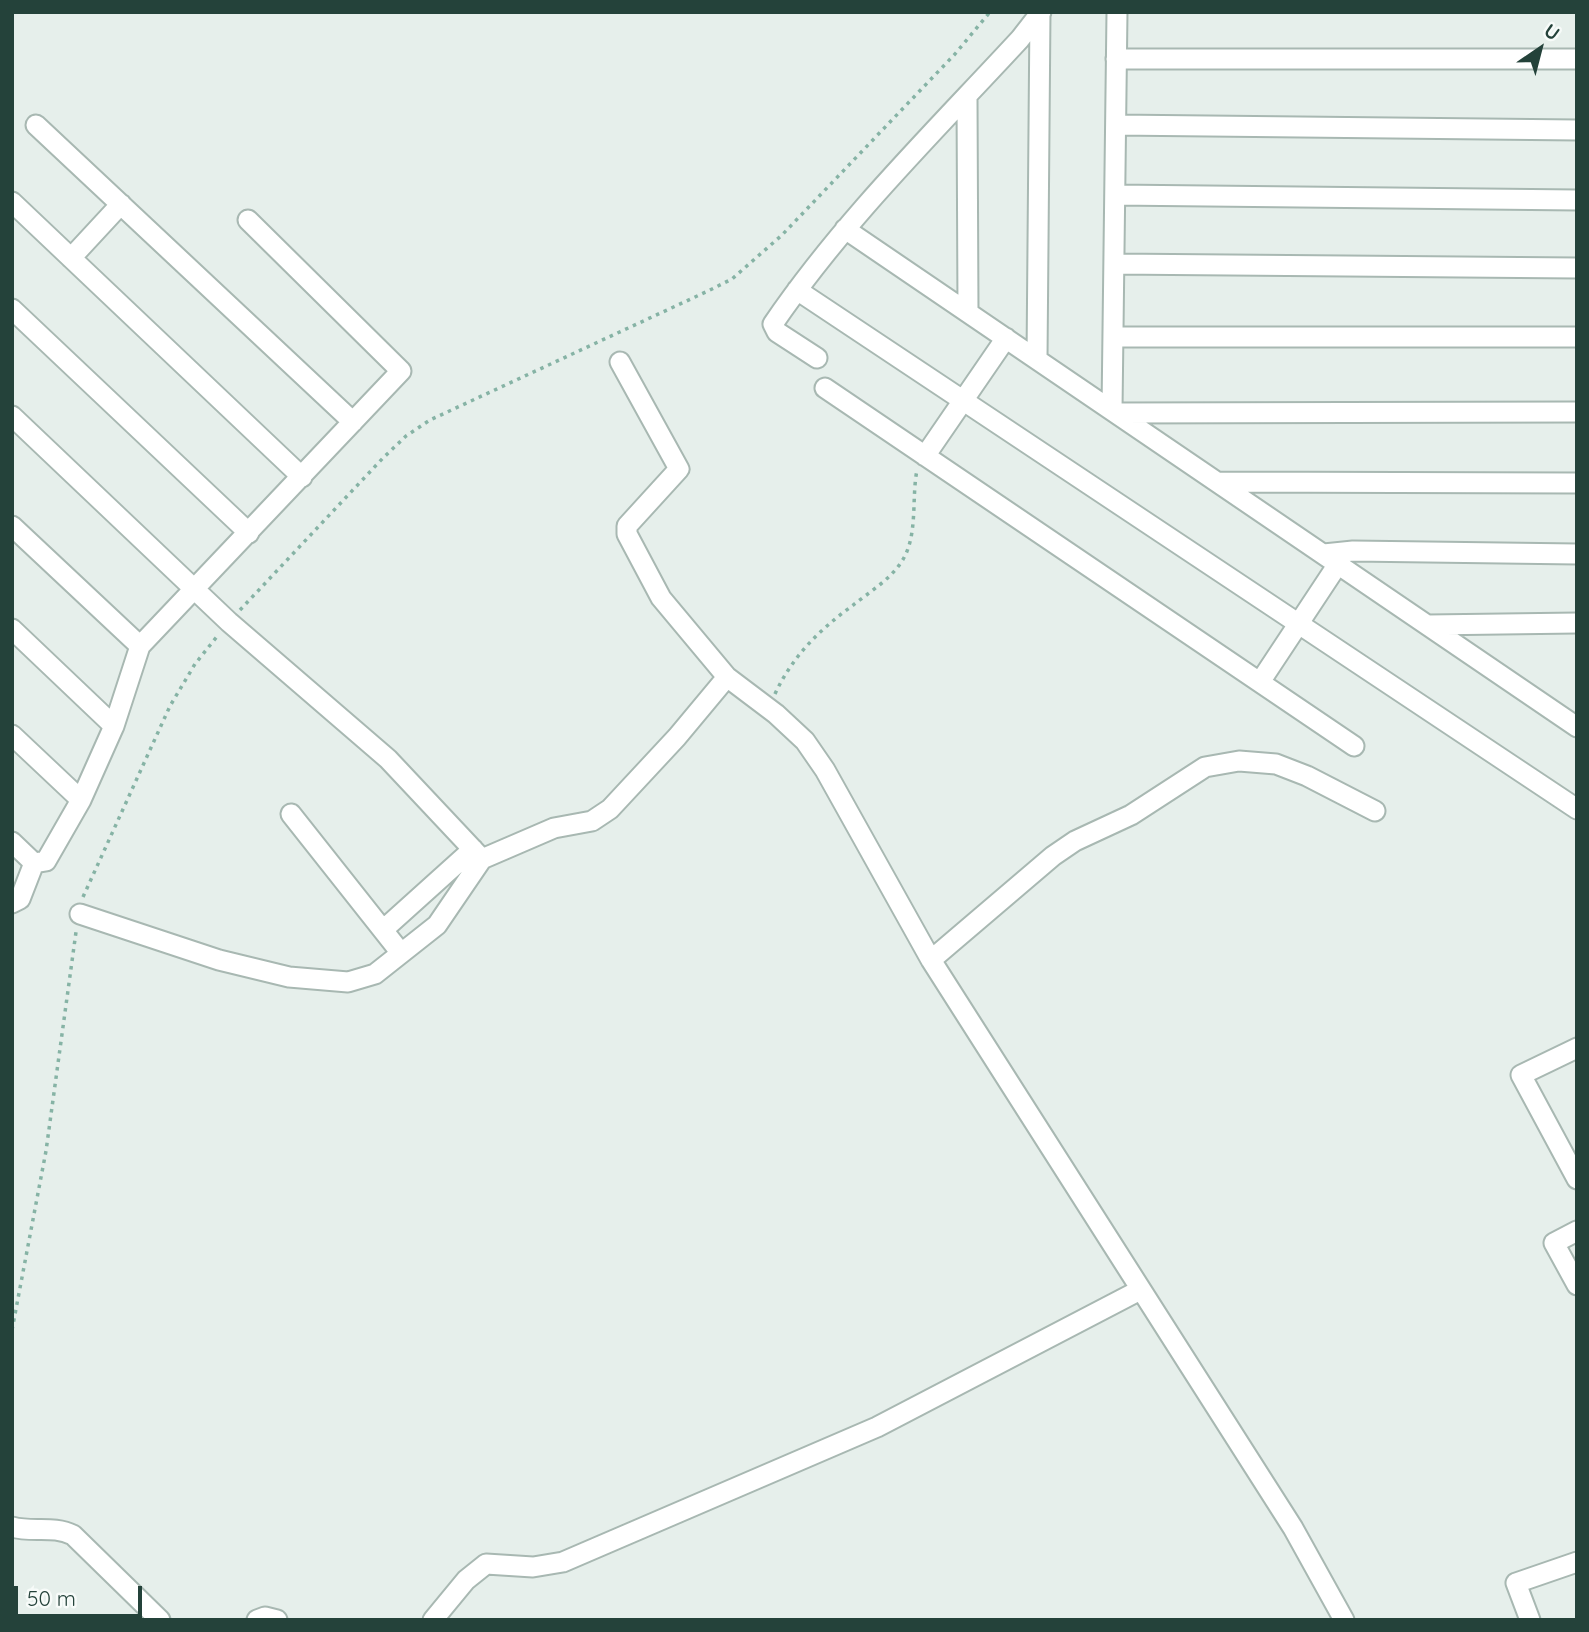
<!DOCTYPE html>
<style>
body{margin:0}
#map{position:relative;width:1589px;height:1632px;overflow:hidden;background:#e6efeb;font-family:Quicksand,sans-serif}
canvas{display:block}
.frame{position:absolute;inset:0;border:14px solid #24423a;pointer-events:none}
.north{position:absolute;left:1505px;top:14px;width:70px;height:70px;-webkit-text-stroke:5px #f7fbf9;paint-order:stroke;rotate:35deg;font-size:19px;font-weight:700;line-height:28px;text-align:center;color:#24423a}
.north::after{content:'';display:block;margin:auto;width:24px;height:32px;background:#24423a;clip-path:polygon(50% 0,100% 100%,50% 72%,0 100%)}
.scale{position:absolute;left:14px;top:1586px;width:128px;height:32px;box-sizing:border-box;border:4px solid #24423a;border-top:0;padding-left:9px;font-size:21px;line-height:24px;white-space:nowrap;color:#24423a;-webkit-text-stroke:5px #f7fbf9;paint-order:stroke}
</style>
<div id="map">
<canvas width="1589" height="1632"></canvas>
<div class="frame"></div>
<div class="north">U</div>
<div class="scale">50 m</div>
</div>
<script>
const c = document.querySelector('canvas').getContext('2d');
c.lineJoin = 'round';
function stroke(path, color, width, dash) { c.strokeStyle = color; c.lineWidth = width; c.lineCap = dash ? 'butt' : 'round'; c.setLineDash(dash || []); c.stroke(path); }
const minor = new Path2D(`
 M1116,59H1577
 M967,97L968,312
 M36,125L353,422
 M1116,125L1577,130
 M1115,195L1577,200
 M12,202L302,477
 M845,229L1577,727
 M71,258L121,204
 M1114,264L1577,268
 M797,290L1577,809
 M12,309L249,533
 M1113,337H1577
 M817,358L777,332L773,324C844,220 935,131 1020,39L1041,12
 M1037,359L1040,12
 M620,362L679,469L627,526V534L661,598L727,677L776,714L805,741L825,770L931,960L1293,1528L1344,1620
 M825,388L1354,746
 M1112,410L1117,12
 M1117,413L1577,412
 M12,416L229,622L388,759L482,859
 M925,456L1006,338
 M1218,482L1577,483
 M12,526L140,646
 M1324,554L1353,551L1577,554
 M1428,625L1577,623
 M12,629L114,726
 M1260,682L1338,564
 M12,735L81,800
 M291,814L401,953
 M12,842L34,863L46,861L81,800L114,726L140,646L401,371L248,220
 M12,903L20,899L34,863
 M80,914L219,960L289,977L348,982L375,974L437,925L482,859L554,828L592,821L610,809L677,737L727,677
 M383,930L473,849
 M931,960L1053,856L1075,841L1131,815L1205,767L1239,761L1276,764L1307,776L1375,811
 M1577,1048L1521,1075L1577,1179
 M1577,1231L1554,1243L1577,1285
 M12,1527C33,1533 53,1525 73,1535L160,1620
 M257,1620L265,1617L277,1620
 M433,1620L466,1580L486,1564L533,1567L563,1562L877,1427L1140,1290
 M1530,1620L1516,1583L1577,1562`);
stroke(minor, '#a8b8b2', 23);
stroke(new Path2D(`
 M240,610L383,458L406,436L430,420L708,291L732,279L782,235L955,54L990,12
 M775,694C792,657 819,630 852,606C867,594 889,580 900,564C919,538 911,500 917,470
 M83,897L170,706L195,664L219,634
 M12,1330L46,1151L76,932`), '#86b3a5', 3.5, [3.5, 5]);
stroke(minor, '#fff', 19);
</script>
